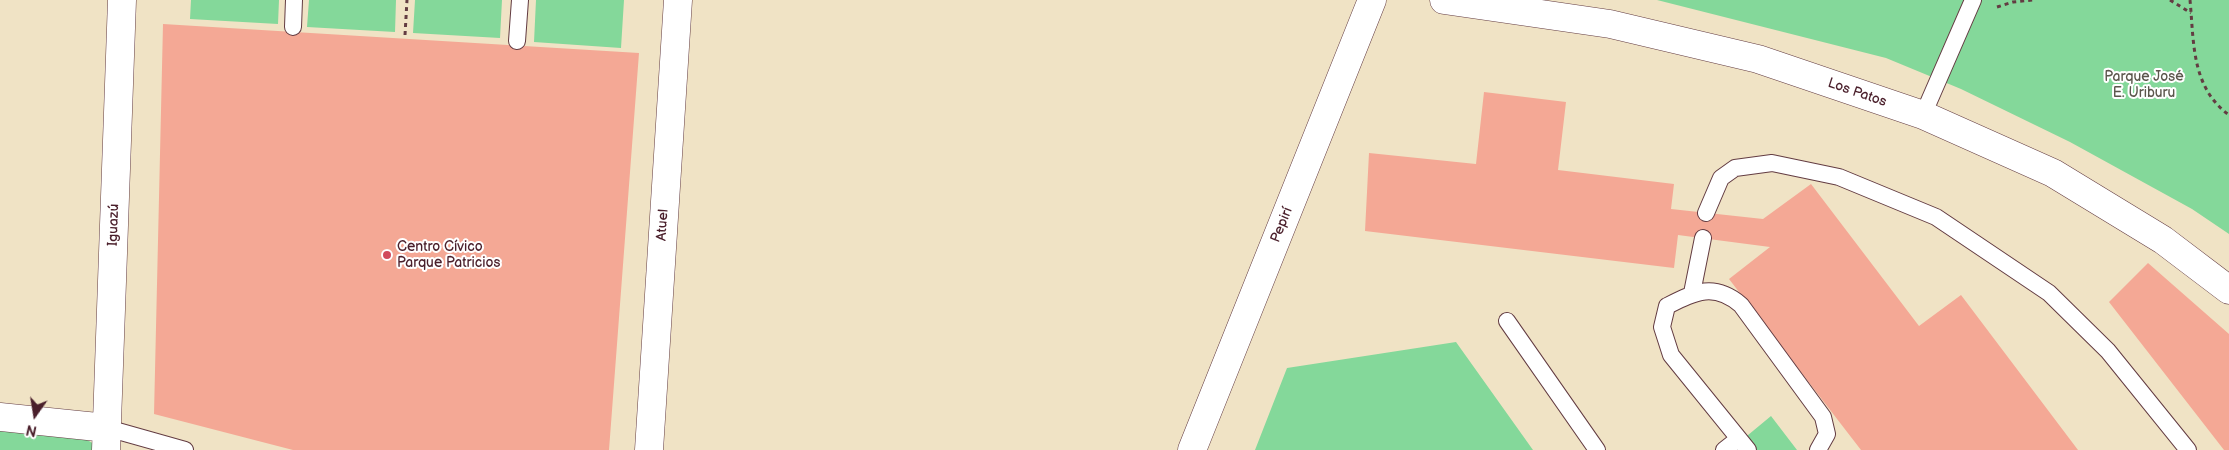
<!DOCTYPE html>
<meta charset="utf-8">
<style>
body{margin:0}
#map{position:relative;width:2229px;height:450px;overflow:hidden;background:#f0e3c5;font-family:"Balsamiq Sans",sans-serif}
canvas{display:block}
.north{position:absolute;left:10px;top:390px;width:50px;height:50px;-webkit-text-stroke:4px #fff;paint-order:stroke;rotate:193deg;font-size:14px;font-weight:700;line-height:20px;text-align:center;color:#4a1f2b}
.north::after{content:'';display:block;margin:auto;width:18px;height:22px;background:#4a1f2b;clip-path:polygon(50% 0,100% 100%,50% 72%,0 100%)}
</style>
<div id="map">
<canvas width="2229" height="450"></canvas>
<div class="north">N</div>
</div>
<script>
const c = document.querySelector('canvas').getContext('2d');
c.lineJoin = 'round';
function paint(path, color) { c.fillStyle = color; c.fill(path, 'evenodd'); }
function stroke(path, color, width, dash) { c.strokeStyle = color; c.lineWidth = width; c.lineCap = dash ? 'butt' : 'round'; c.setLineDash(dash || []); c.stroke(path); }
function label(font, color, halo, rows, align = 'center') {
  c.font = font + ' "Balsamiq Sans",sans-serif'; c.lineWidth = 4; c.setLineDash([]); c.textBaseline = 'middle'; c.strokeStyle = halo; c.fillStyle = color; for (const [text, x, y, turn = 0] of rows) {
    c.save(); c.translate(x, y); c.rotate((+turn || 0) * Math.PI / 180); c.textAlign = isNaN(turn) ? turn : align; if (halo) c.strokeText(text, 0, 0); c.fillText(text, 0, 0); c.restore();
  }
}
paint(new Path2D(`
 M191,0H279L278,24L190,19Z
 M309,0H396L395,32L307,27Z
 M415,0H502L500,38L413,33Z
 M536,0H624L621,48L534,42Z
 M1657,0H2229V234L2192,209L2070,142L1961,89L1886,58Z
 M1456,342L1533,450H1255L1287,368Z
 M1771,416L1797,450H1730Z
 M0,430L74,432L94,444V450H0Z`), '#84d89a');
paint(new Path2D(`
 M163,24L639,53L609,450H293L154,414Z
 M1484,92L1566,102L1558,170L1674,184L1671,209L1763,219L1811,184L1919,326L1961,295L2078,450H1861L1729,279L1770,247L1678,235L1674,268L1365,231L1369,153L1476,164Z
 M2148,263L2229,334V450H2224L2109,302Z`), '#f4a895');
const lane = new Path2D(`
 M293,27L294,0
 M517,41L520,0
 M1923,115L1973,0
 M1706,213L1721,178L1735,168L1772,163L1839,177L1936,217L2049,293L2108,351L2188,450
 M1692,293L1703,238
 M1507,321L1597,450
 M107,428L185,450
 M1724,450L1738,439
 M1748,450L1671,355L1662,327L1667,306C1695,292 1714,282 1741,305L1823,417L1827,434L1818,450`);
const street = new Path2D(`
 M1444,0L1610,24L1758,59L1923,115L2053,173L2163,240L2229,290
 M0,417L107,428
 M106,450L122,0
 M649,450L678,0
 M1192,450L1372,0`);
stroke(lane, '#633c42', 18);
stroke(street, '#633c42', 29);
stroke(new Path2D(`
 M2170,0L2191,13
 M2190,0C2194,42 2191,87 2229,115
 M1997,7L2013,2L2033,0
 M405,35L407,0`), '#633c42', 3, [4, 4]);
stroke(lane, '#fff', 16);
stroke(street, '#fff', 28);
for (const [x, y, r, color] of [
 [387,255,5,"#d1495b"]
]) { const dot = new Path2D(); dot.arc(x, y, r, 0, 2 * Math.PI); c.fillStyle = color; c.fill(dot); stroke(dot, '#fff', 2); }
label('14px', '#5b564c', '#fff', [
 ["Parque José",2144,77],
 ["E. Uriburu",2144,93]
]);
label('14px', '#4a1f2b', '#fff', [
 ["Los Patos",1857,93,19],
 ["Iguazú",114,225,-88],
 ["Atuel",663,225,-86],
 ["Pepirí",1282,225,-68]
]);
label('14px', '#4a1f2b', '#fff', [
 ["Centro Cívico",397,247],
 ["Parque Patricios",397,263]
], 'left');
</script>
